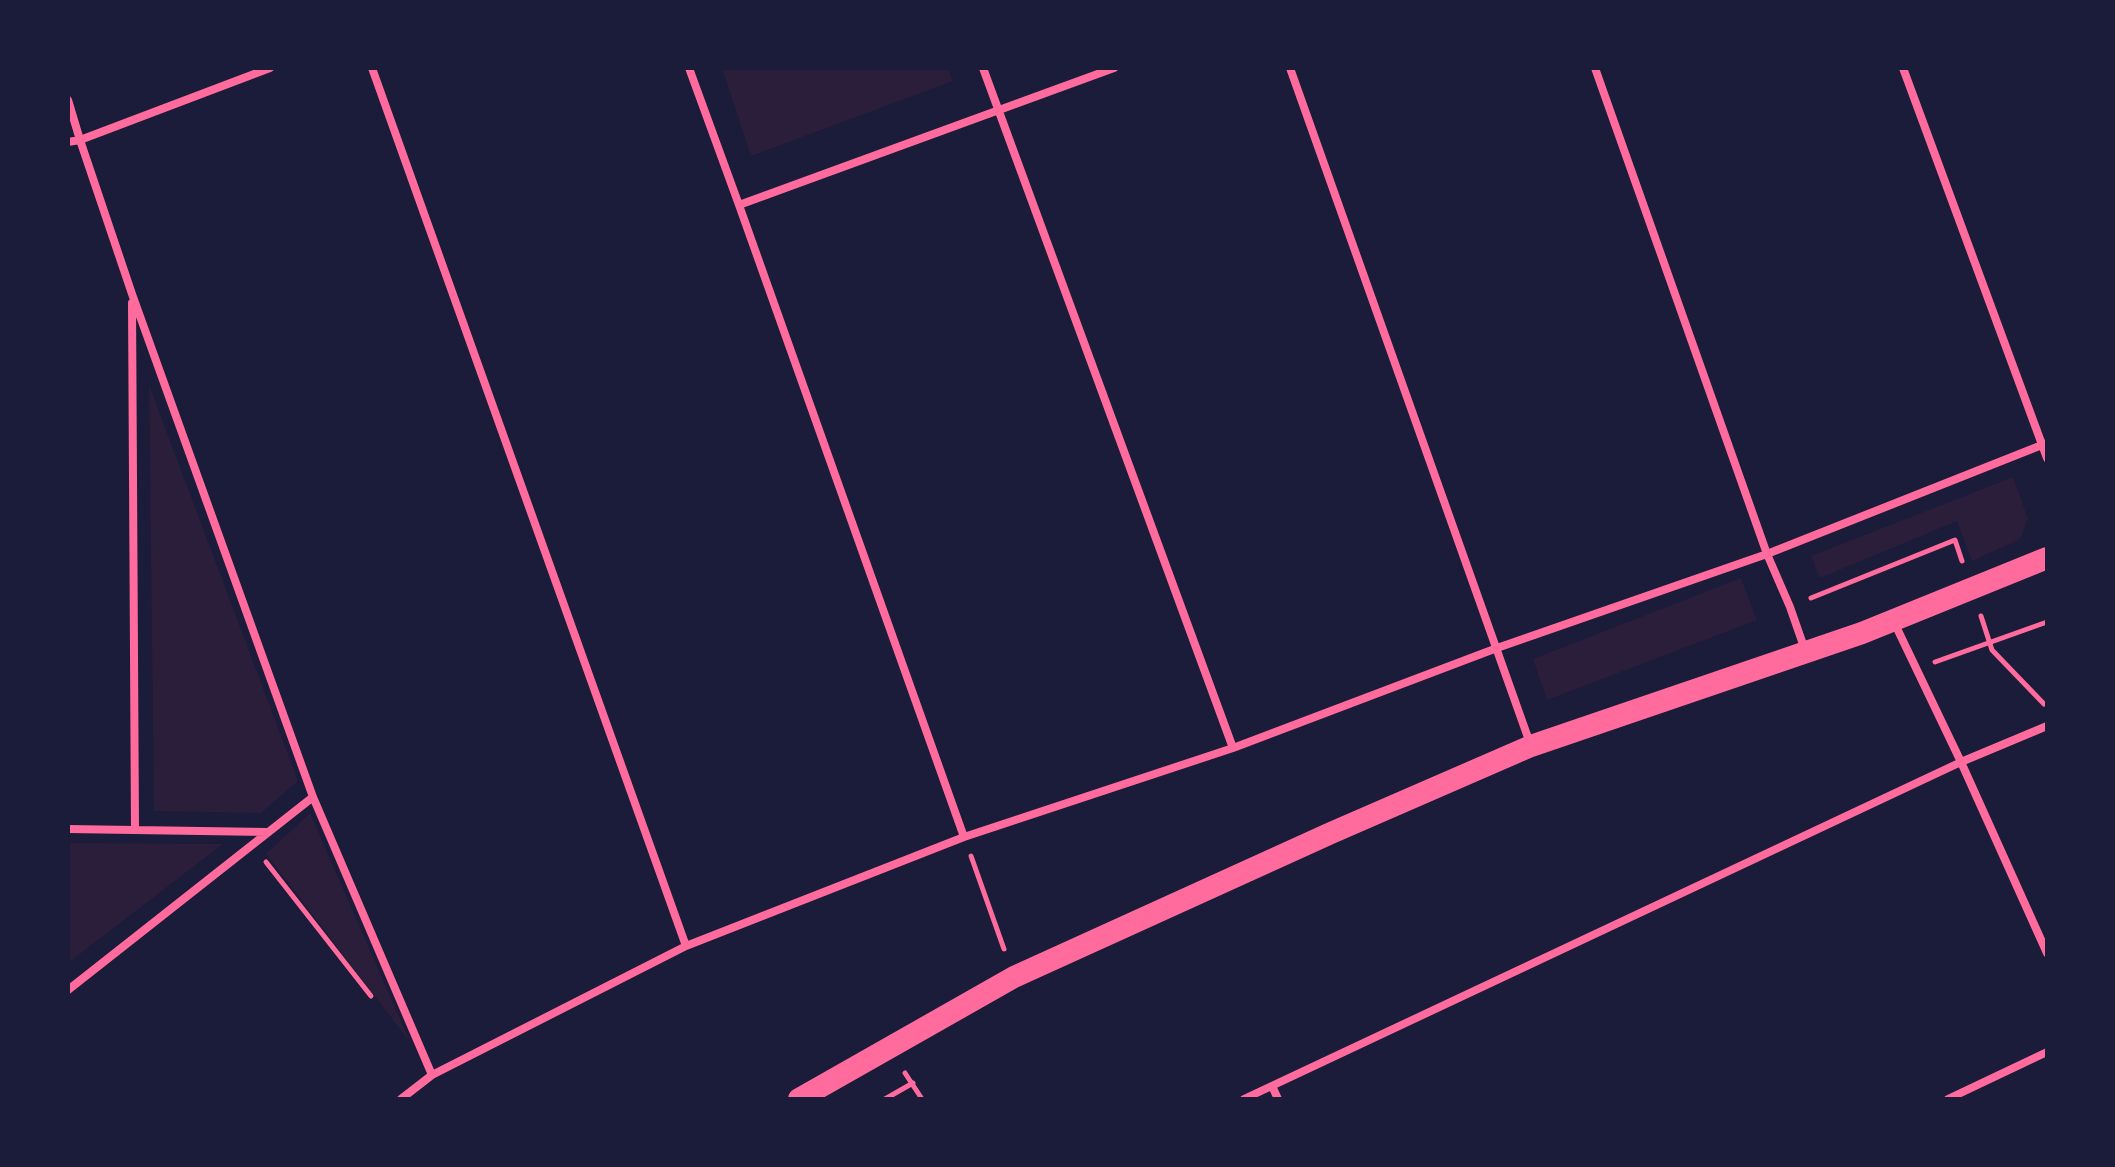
<!DOCTYPE html>
<style>
body{margin:0}
#map{position:relative;width:2115px;height:1167px;overflow:hidden;background:#1b1b3a;font-family:"IBM Plex Serif",serif}
canvas{display:block}
.frame{position:absolute;inset:0;border:70px solid #1b1b3a;pointer-events:none}
</style>
<div id="map">
<canvas width="2115" height="1167"></canvas>
<div class="frame"></div>
</div>
<script>
const c = document.querySelector('canvas').getContext('2d');
c.lineJoin = 'round';
function paint(path, color) { c.fillStyle = color; c.fill(path, 'evenodd'); }
function stroke(path, color, width, dash) { c.strokeStyle = color; c.lineWidth = width; c.lineCap = dash ? 'butt' : 'round'; c.setLineDash(dash || []); c.stroke(path); }
paint(new Path2D(`
 M722,68H948L953,81L751,156Z
 M149,385L298,781L261,813L154,811Z
 M2013,477L2028,519L2020,539L1972,561L1957,521L1820,578L1811,556Z
 M1741,578L1757,620L1547,700L1533,659Z
 M310,813L410,1042L266,854Z
 M68,843L223,844L68,963Z`), '#2a1e3b');
stroke(new Path2D(`
 M1811,598L1955,540L1962,561
 M1981,616L1992,650L2044,704
 M1935,662L2047,622
 M971,856L1004,949
 M266,862L371,996
 M905,1073L922,1099
 M885,1099L913,1083`), '#ff6b9d', 5);
stroke(new Path2D(`
 M372,68L686,946
 M689,68L739,205L964,837
 M983,68L1233,748
 M1290,68L1531,746
 M1595,68L1767,554L1790,607L1805,650
 M1903,68L2047,458
 M68,100L80,140L132,294L313,797L432,1075
 M68,142L80,140L270,68
 M739,205L1114,68
 M132,303L135,830
 M1893,620L1961,762L2047,953
 M68,829L267,832
 M68,990L313,797
 M1272,1086L1278,1099
 M401,1099L432,1075L686,946L964,837L1233,748L1497,648L1767,554L2047,443
 M1244,1099L1961,762L2047,726
 M1948,1099L2047,1052`), '#ff6b9d', 8);
stroke(new Path2D(`
 M799,1099L1014,977L1331,833L1531,746L1862,633L2047,558`), '#ff6b9d', 22);
</script>
